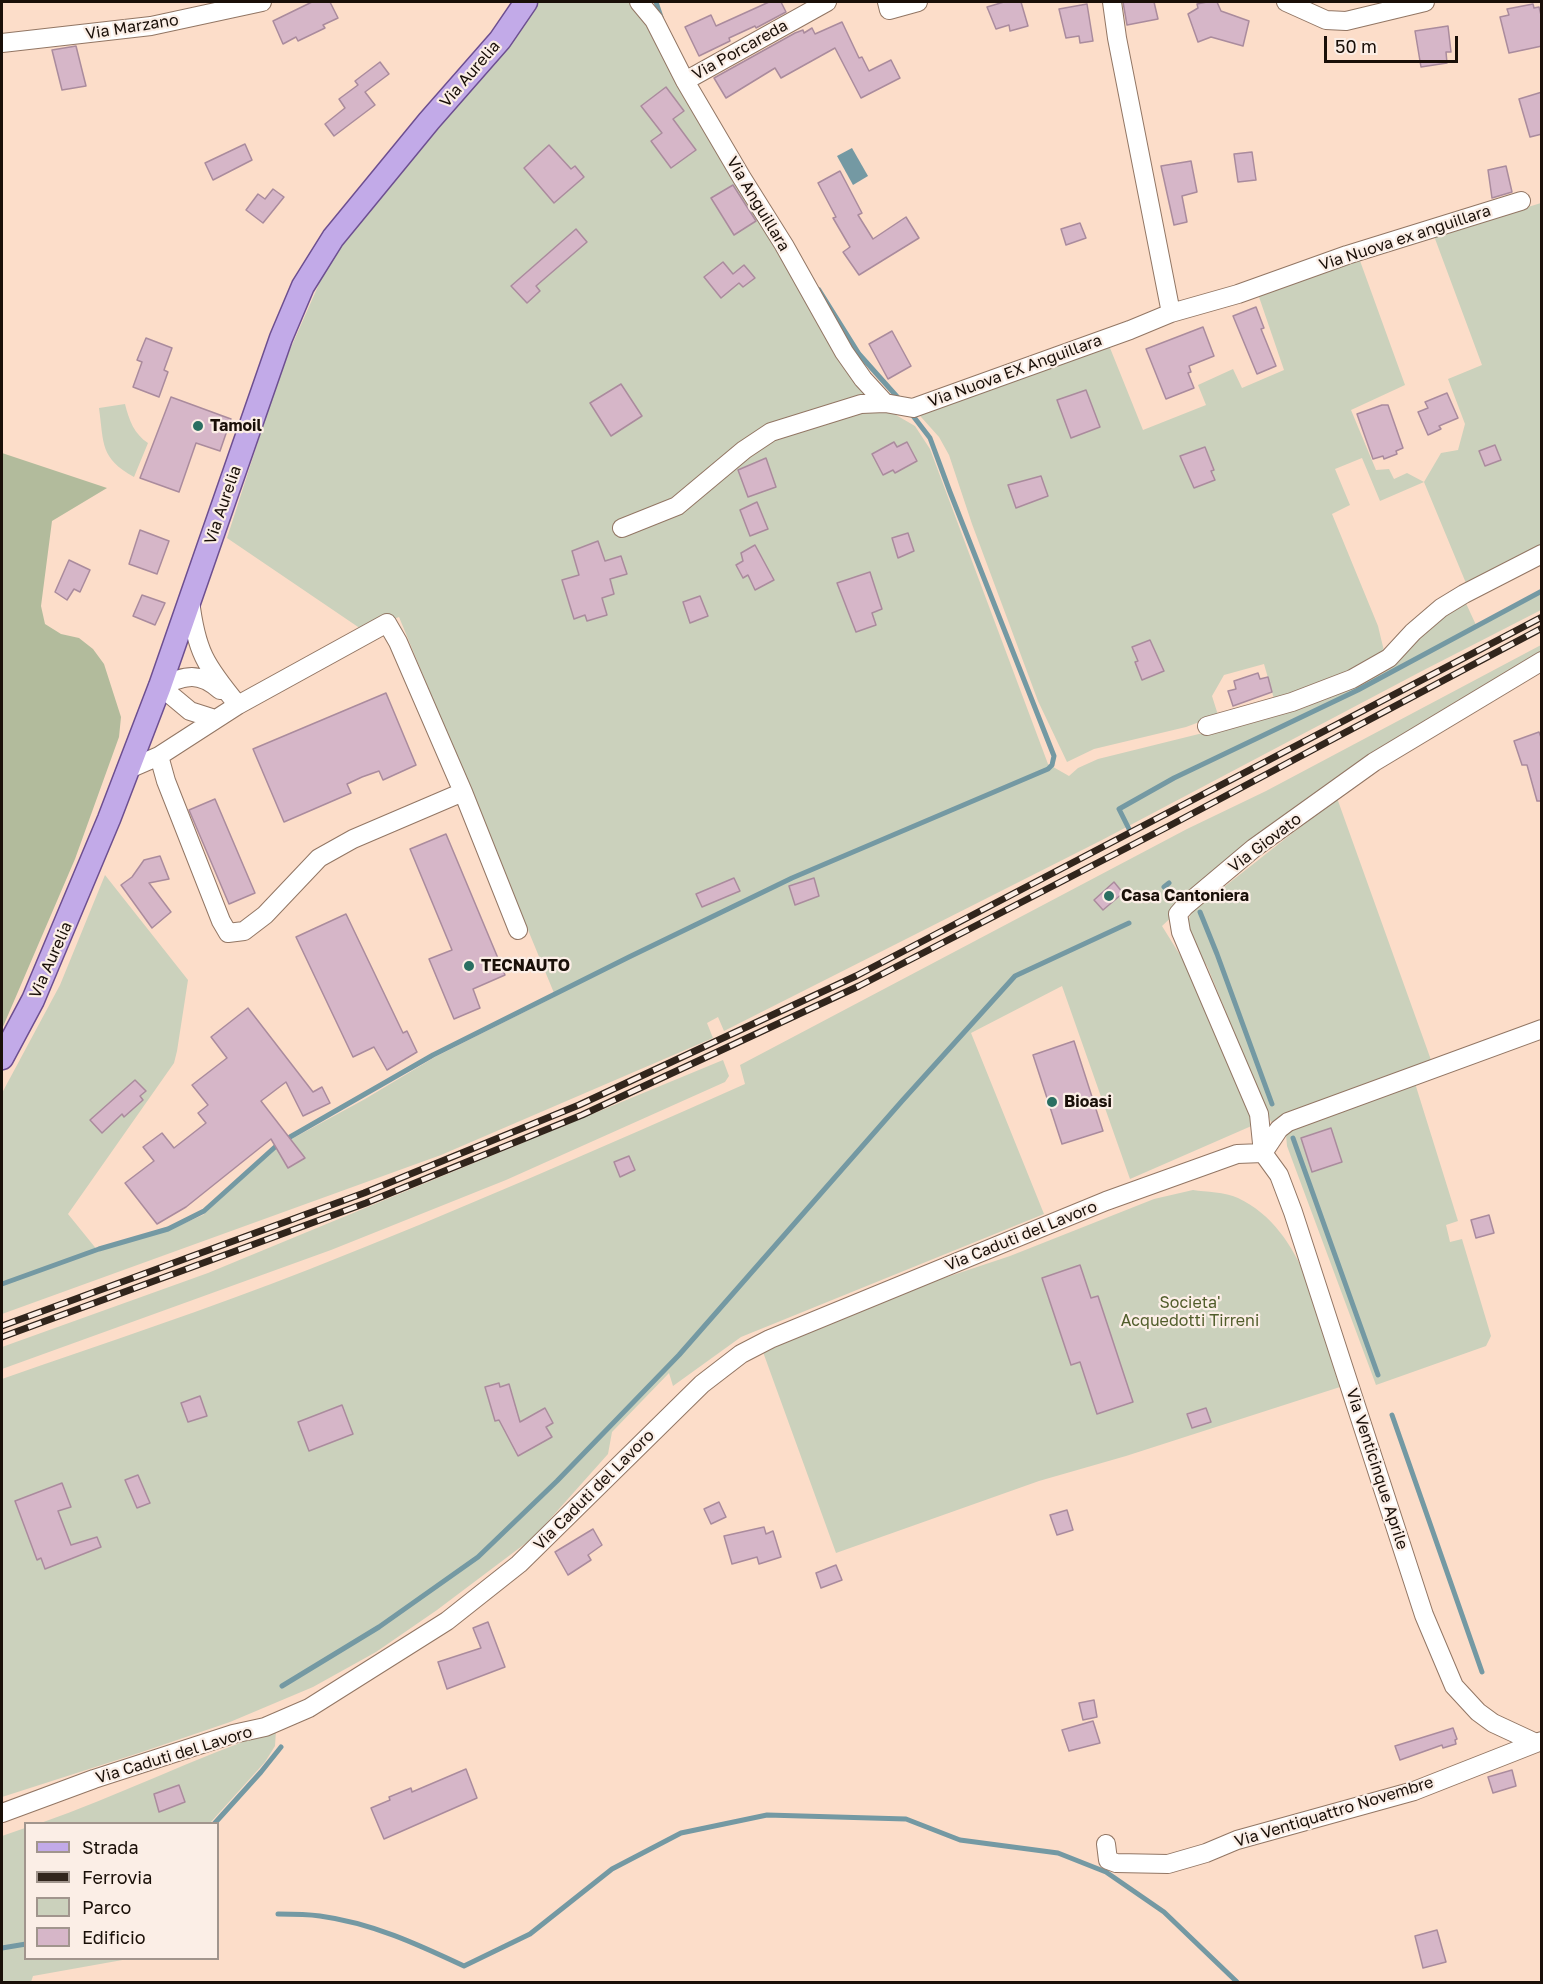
<!DOCTYPE html>
<style>
body{margin:0}
#map{position:relative;width:1543px;height:1984px;overflow:hidden;background:#fcddc9;font-family:"Golos Text",sans-serif}
canvas{display:block}
.frame{position:absolute;inset:0;border:3px solid #190f08;pointer-events:none}
.legend{position:absolute;left:24px;top:1822px;width:195px;height:138px;box-sizing:border-box;background:#fbeee6;border:2px solid #a1958d;margin:0;padding:8px 10px;list-style:none;font-size:18px;color:#190f08}
.legend li{display:flex;align-items:center;gap:12px;height:30px}
.legend b{width:30px;border:2px solid #a1958d}
.scale{position:absolute;left:1324px;top:36px;width:134px;height:27px;box-sizing:border-box;border:3px solid #190f08;border-top:0;padding-left:8px;font-size:18px;line-height:21px;white-space:nowrap;color:#190f08;-webkit-text-stroke:4px #fbeee6;paint-order:stroke}
</style>
<div id="map">
<canvas width="1543" height="1984"></canvas>
<div class="frame"></div>
<ul class="legend">
<li><b style="height:8px;background:#c2aae8"></b>Strada</li>
<li><b style="height:8px;background:#31251c"></b>Ferrovia</li>
<li><b style="height:16px;background:#cbd1bc"></b>Parco</li>
<li><b style="height:16px;background:#d6b6c8"></b>Edificio</li>
</ul>
<div class="scale">50 m</div>
</div>
<script>
const c = document.querySelector('canvas').getContext('2d');
c.lineJoin = 'round';
function paint(path, color) { c.fillStyle = color; c.fill(path, 'evenodd'); }
function stroke(path, color, width, dash) { c.strokeStyle = color; c.lineWidth = width; c.lineCap = dash ? 'butt' : 'round'; c.setLineDash(dash || []); c.stroke(path); }
function label(font, color, halo, rows, align = 'center') {
  c.font = font + ' "Golos Text",sans-serif'; c.lineWidth = 4.5; c.setLineDash([]); c.textBaseline = 'middle'; c.strokeStyle = halo; c.fillStyle = color; for (const [text, x, y, turn = 0] of rows) {
    c.save(); c.translate(x, y); c.rotate((+turn || 0) * Math.PI / 180); c.textAlign = isNaN(turn) ? turn : align; if (halo) c.strokeText(text, 0, 0); c.fillText(text, 0, 0); c.restore();
  }
}
paint(new Path2D(`
 M538,2H634L889,411L915,426L930,449L1048,764L1069,776L1078,768L1098,759L1211,731L1355,684L1464,599L1476,625L1541,591V610L1422,671L1102,840L724,1031L718,1017L707,1023L713,1038L441,1155L2,1314V1093L60,985L105,875L188,980L177,1051L174,1063L68,1214L98,1251L169,1230L203,1215L277,1147L365,1099L435,1057L554,997V993L399,617L364,631L227,538L281,370L330,259L509,44Z
 M1541,203V549L1468,588L1424,482L1380,501L1362,458L1335,469L1350,505L1332,514L1378,626L1385,655L1359,670L1274,699L1264,664L1224,675L1212,696L1218,715L1186,727L1094,749L1067,762L1038,701L972,524L949,455L939,437L913,408L1106,338L1143,430L1206,405L1198,385L1233,369L1242,388L1284,370L1258,294L1359,258L1405,385L1351,410L1376,470L1389,469L1394,479L1407,473L1424,482L1441,453L1458,450L1465,424L1448,379L1482,365L1434,236Z
 M125,404C129,420 134,434 148,443L134,477C100,458 104,444 99,408Z
 M1541,645V655L1229,863L1162,926L1195,979L1256,1124L1130,1179L1062,986L971,1033L1044,1214L741,1337L673,1386L669,1373L612,1432L608,1454L534,1537L437,1610L376,1652L313,1687L230,1722L139,1753L2,1797V1379C105,1343 208,1309 310,1269C457,1211 601,1148 745,1084L740,1065L1187,829L1266,791Z
 M1337,798L1431,1060L1271,1122L1207,966L1193,947L1186,927L1191,913Z
 M723,1060L729,1076L725,1082L506,1180L331,1250L2,1369V1347L208,1273Z
 M1414,1080L1458,1221L1446,1225L1450,1242L1462,1239L1491,1336L1486,1346L1376,1385L1287,1146L1286,1135L1292,1125Z
 M1193,1190C1206,1192 1225,1192 1238,1198C1306,1230 1320,1322 1340,1387L1126,1456L1039,1481L836,1553L763,1352L926,1284L1010,1256L1154,1199Z
 M276,1730L275,1746L265,1762L210,1823L38,1824C119,1796 195,1757 276,1730Z
 M25,1828L26,1958L128,1959L33,1976L31,1982H2V1836Z`), '#cbd1bc');
paint(new Path2D(`
 M2,453L107,488L52,521L41,606L45,624L61,634L79,638L93,649L104,664L121,717L119,737L75,859L2,1029Z`), '#b2bb9c');
paint(new Path2D(`
 M852,148L868,176L853,185L837,156Z`), '#7499a3');
stroke(new Path2D(`
 M656,2L661,17
 M819,290L859,354L900,400
 M1129,829L1119,809L1174,778L1358,690L1542,591
 M1164,887L1169,883
 M1200,912L1217,954L1272,1104
 M1293,1138L1378,1375
 M2,1284L99,1249L168,1229L204,1211L275,1147L290,1137L433,1055L629,957L792,878L1048,769L1052,765L1054,756L950,492L930,438L910,412
 M1392,1415L1482,1672
 M282,1686L379,1627L478,1557L557,1481L679,1355L902,1101L1015,976L1129,923
 M214,1824L261,1772L281,1747
 M278,1914C292,1914 306,1914 320,1916C372,1923 417,1944 464,1966L530,1934L612,1869L681,1833L767,1815L906,1819L960,1840L1058,1853L1106,1872L1164,1912L1237,1982
 M2,1948L26,1944`), '#7499a3', 5);
const building = new Path2D(`
 M312,2H330L338,18L323,25L325,28L298,41L296,37L283,44L273,21Z
 M769,2H781L786,12L756,28L755,26L729,38L730,41L699,56L685,27L711,15L716,26Z
 M1004,2H1021L1028,26L1010,31L1009,25L996,29L987,7Z
 M1123,2H1154L1158,19L1127,25Z
 M1207,2H1217L1221,11L1249,21L1243,46L1211,37L1198,42L1188,14L1198,8L1197,4Z
 M1087,4L1093,41L1080,43L1079,36L1066,38L1059,9Z
 M1533,4L1534,8L1539,7L1542,19V46L1509,53L1500,17L1509,15L1507,9Z
 M842,22L859,58L862,57L869,71L891,60L900,78L861,98L835,48L781,78L775,68L726,98L714,78L795,33L803,30L804,33L812,28L815,34Z
 M1448,26L1451,52H1446L1447,63L1421,67L1415,31Z
 M76,46L86,86L62,90L52,50Z
 M380,62L389,74L365,92L375,105L334,136L325,124L345,108L339,99L358,85L355,81Z
 M666,87L684,111L673,119L696,150L671,168L651,141L662,133L641,106Z
 M1542,92V134L1530,137L1519,99Z
 M245,144L252,160L213,180L205,163Z
 M549,145L571,169L575,166L584,177L554,203L524,168Z
 M1252,152L1256,180L1238,182L1234,154Z
 M1191,161L1197,192L1182,196L1187,222L1174,225L1161,166Z
 M1506,166L1512,192L1492,198L1488,170Z
 M840,171L862,213L858,215L873,239L906,217L919,238L859,275L843,252L850,247L833,218L836,217L818,183Z
 M733,185L756,221L734,235L711,198Z
 M273,189L284,197L263,223L246,210L258,194L265,199Z
 M1080,223L1086,238L1066,245L1061,229Z
 M576,229L587,242L536,286L540,291L527,303L511,286Z
 M723,262L733,274L744,265L755,278L743,287L739,283L721,298L704,277Z
 M1256,307L1264,328L1261,329L1276,366L1257,374L1233,316Z
 M1203,327L1214,356L1189,366L1191,372L1188,373L1194,388L1166,399L1146,349Z
 M892,331L911,366L888,379L869,344Z
 M146,338L172,348L164,370L168,372L159,397L133,387L142,362L137,360Z
 M621,384L642,416L611,436L590,403Z
 M1086,390L1100,427L1071,438L1057,400Z
 M1447,393L1458,418L1439,426L1441,429L1428,435L1418,412L1428,408L1425,402Z
 M171,397L231,419L220,451L196,443L179,492L140,478Z
 M1382,405H1388L1403,448L1396,451L1397,454L1384,459L1383,456L1373,459L1357,414Z
 M894,442L897,447L907,442L917,461L895,473L893,470L883,475L872,454Z
 M1495,445L1501,460L1485,466L1479,451Z
 M1205,447L1214,470L1211,471L1215,480L1194,488L1180,456Z
 M766,458L776,487L748,497L738,470Z
 M1041,476L1048,496L1016,508L1008,485Z
 M757,502L768,529L750,536L740,510Z
 M140,530L169,541L157,574L129,564Z
 M908,533L914,551L898,558L892,538Z
 M598,541L605,561L621,556L627,574L610,579L614,594L602,598L607,615L587,621L585,615L574,619L562,580L579,575L572,551Z
 M755,545L774,580L755,590L748,575L743,578L736,565L743,561L741,553Z
 M69,560L90,570L80,592L74,589L67,600L55,592Z
 M870,572L882,609L872,613L876,625L856,632L837,583Z
 M142,595L165,603L155,625L133,616Z
 M700,596L708,616L690,623L683,602Z
 M1150,640L1164,671L1142,680L1135,662L1138,661L1132,647Z
 M1258,673L1260,679L1268,677L1272,692L1233,706L1228,691L1236,689L1234,681Z
 M386,693L416,765L383,780L379,771L362,777L347,784L351,793L284,822L253,749Z
 M1539,732L1542,740V801H1537L1527,765H1522L1514,741Z
 M215,799L255,893L229,904L189,810Z
 M446,834L505,975L473,989L480,1008L454,1019L429,959L452,950L410,849Z
 M160,856L169,879L149,883L171,912L152,928L121,885L132,877L144,860Z
 M734,878L740,891L702,907L696,894Z
 M814,878L819,896L795,905L789,886Z
 M1114,882L1123,893L1103,910L1094,900Z
 M346,914L403,1033L407,1031L417,1052L387,1070L374,1047L353,1057L296,937Z
 M248,1008L313,1092L322,1087L330,1103L303,1116L286,1082L261,1101L305,1158L288,1168L271,1139L186,1207L157,1224L125,1183L154,1161L143,1147L162,1133L174,1148L206,1123L198,1113L208,1105L192,1085L227,1058L211,1037Z
 M1074,1041L1103,1131L1062,1144L1033,1055Z
 M135,1080L146,1091L140,1096L143,1100L124,1117L122,1114L102,1133L90,1120Z
 M1331,1128L1342,1162L1312,1172L1301,1138Z
 M629,1156L635,1170L620,1177L614,1162Z
 M1489,1215L1494,1233L1476,1238L1471,1220Z
 M1080,1265L1091,1298L1098,1296L1133,1402L1097,1414L1080,1362L1071,1365L1042,1278Z
 M499,1383L500,1387L509,1384L520,1422L545,1408L553,1423L546,1427L552,1437L518,1456L499,1420L495,1421L485,1387Z
 M200,1396L207,1416L188,1422L181,1403Z
 M342,1405L353,1434L309,1451L298,1422Z
 M1206,1408L1211,1422L1192,1428L1187,1414Z
 M138,1475L150,1503L137,1508L125,1480Z
 M62,1483L71,1507L58,1511L71,1545L97,1537L101,1547L45,1569L41,1558L37,1560L15,1501Z
 M719,1502L726,1517L711,1524L704,1509Z
 M1067,1510L1073,1530L1057,1535L1050,1515Z
 M764,1527L766,1534L773,1531L781,1557L759,1564L757,1557L732,1564L724,1536Z
 M593,1529L602,1545L588,1555L591,1560L568,1575L555,1552Z
 M836,1565L842,1580L821,1588L816,1573Z
 M488,1622L505,1667L447,1689L438,1662L481,1648L473,1628Z
 M1094,1700L1097,1717L1083,1720L1079,1703Z
 M1093,1721L1100,1743L1069,1751L1062,1730Z
 M1453,1728L1457,1739L1455,1740L1456,1744L1443,1748L1442,1745L1400,1760L1395,1746Z
 M466,1769L477,1798L384,1839L371,1808L390,1800L389,1797L411,1788L412,1792Z
 M1512,1770L1516,1786L1493,1793L1488,1777Z
 M179,1785L185,1802L159,1812L154,1794Z
 M1437,1930L1446,1962L1423,1968L1415,1936Z`);
paint(building, '#d6b6c8');
stroke(building, '#aa8b9d', 1.5);
const minor = new Path2D(`
 M639,2L654,20L685,81L742,178L784,245L844,352L863,379L885,403
 M887,2L889,10L918,2
 M1112,2L1117,38L1171,313
 M1286,2L1326,20L1346,21L1425,2
 M2,43L151,26L262,2
 M685,81L827,2
 M622,528L677,506L744,450L771,432L861,404L885,403L913,408L1130,330L1171,313L1238,294L1347,255L1521,201
 M190,600C196,651 205,665 238,705
 M160,686C186,676 198,671 220,690
 M160,686L190,711L215,719
 M1207,726L1292,702L1352,679L1389,658L1413,632L1441,608L1464,594L1542,554
 M159,756L166,781L221,921L228,933L244,931L265,915L319,858L353,839L463,792
 M129,769L159,756L238,705L387,623L398,642L463,792L518,930
 M1263,1153L1259,1114L1181,932L1178,914L1185,906L1254,848L1374,762L1542,661
 M1263,1153L1279,1175L1293,1212L1424,1615L1454,1686L1478,1712L1493,1723L1536,1743L1542,1741
 M1263,1153L1279,1129L1288,1122L1542,1029
 M2,1813L94,1779L233,1734L265,1727L309,1708L447,1621L519,1564L702,1384L741,1354L770,1339L1106,1201L1237,1154L1263,1153
 M1106,1844L1108,1860L1116,1863L1168,1864L1206,1853L1237,1840L1414,1791L1536,1743`);
const major = new Path2D(`
 M2,1058L33,1000L109,819L160,686L281,338L303,286L333,238L429,121L500,40L526,2`);
stroke(minor, '#927664', 20);
stroke(major, '#6d4f90', 25);
stroke(minor, '#fff', 18);
stroke(major, '#c2aae8', 22);
const rail = new Path2D(`
 M2,1326L364,1193L579,1105L856,976L1542,617
 M2,1337L366,1203L582,1115L859,986L1169,826L1542,628`);
stroke(rail, '#31251c', 7);
stroke(rail, '#fbeee6', 4.5, [14]);
for (const [x, y, r, color] of [
 [198,426,6,"#2a6f62"],
 [1109,896,6,"#2a6f62"],
 [469,966,6,"#2a6f62"],
 [1052,1102,6,"#2a6f62"]
]) { const dot = new Path2D(); dot.arc(x, y, r, 0, 2 * Math.PI); c.fillStyle = color; c.fill(dot); stroke(dot, '#fbeee6', 2); }
label('16px', '#190f08', '#fbeee6', [
 ["Via Marzano",132,27,-9],
 ["Via Porcareda",740,50,-29],
 ["Via Aurelia",470,74,-49],
 ["Via Anguillara",758,204,59],
 ["Via Nuova ex anguillara",1405,238,-18],
 ["Via Nuova EX Anguillara",1015,371,-20],
 ["Via Aurelia",223,505,-71],
 ["Via Giovato",1265,843,-37],
 ["Via Aurelia",51,960,-66],
 ["Via Caduti del Lavoro",1021,1236,-22],
 ["Via Venticinque Aprile",1377,1469,72],
 ["Via Caduti del Lavoro",594,1490,-45],
 ["Via Caduti del Lavoro",174,1755,-17],
 ["Via Ventiquattro Novembre",1334,1812,-17]
]);
label('bold 16px', '#190f08', '#fbeee6', [
 ["Tamoil",210,426],
 ["Casa Cantoniera",1121,896],
 ["TECNAUTO",481,966],
 ["Bioasi",1064,1102]
], 'left');
label('16px', '#515d2b', '#fbeee6', [
 ["Societa'",1190,1303],
 ["Acquedotti Tirreni",1190,1321]
]);
</script>
